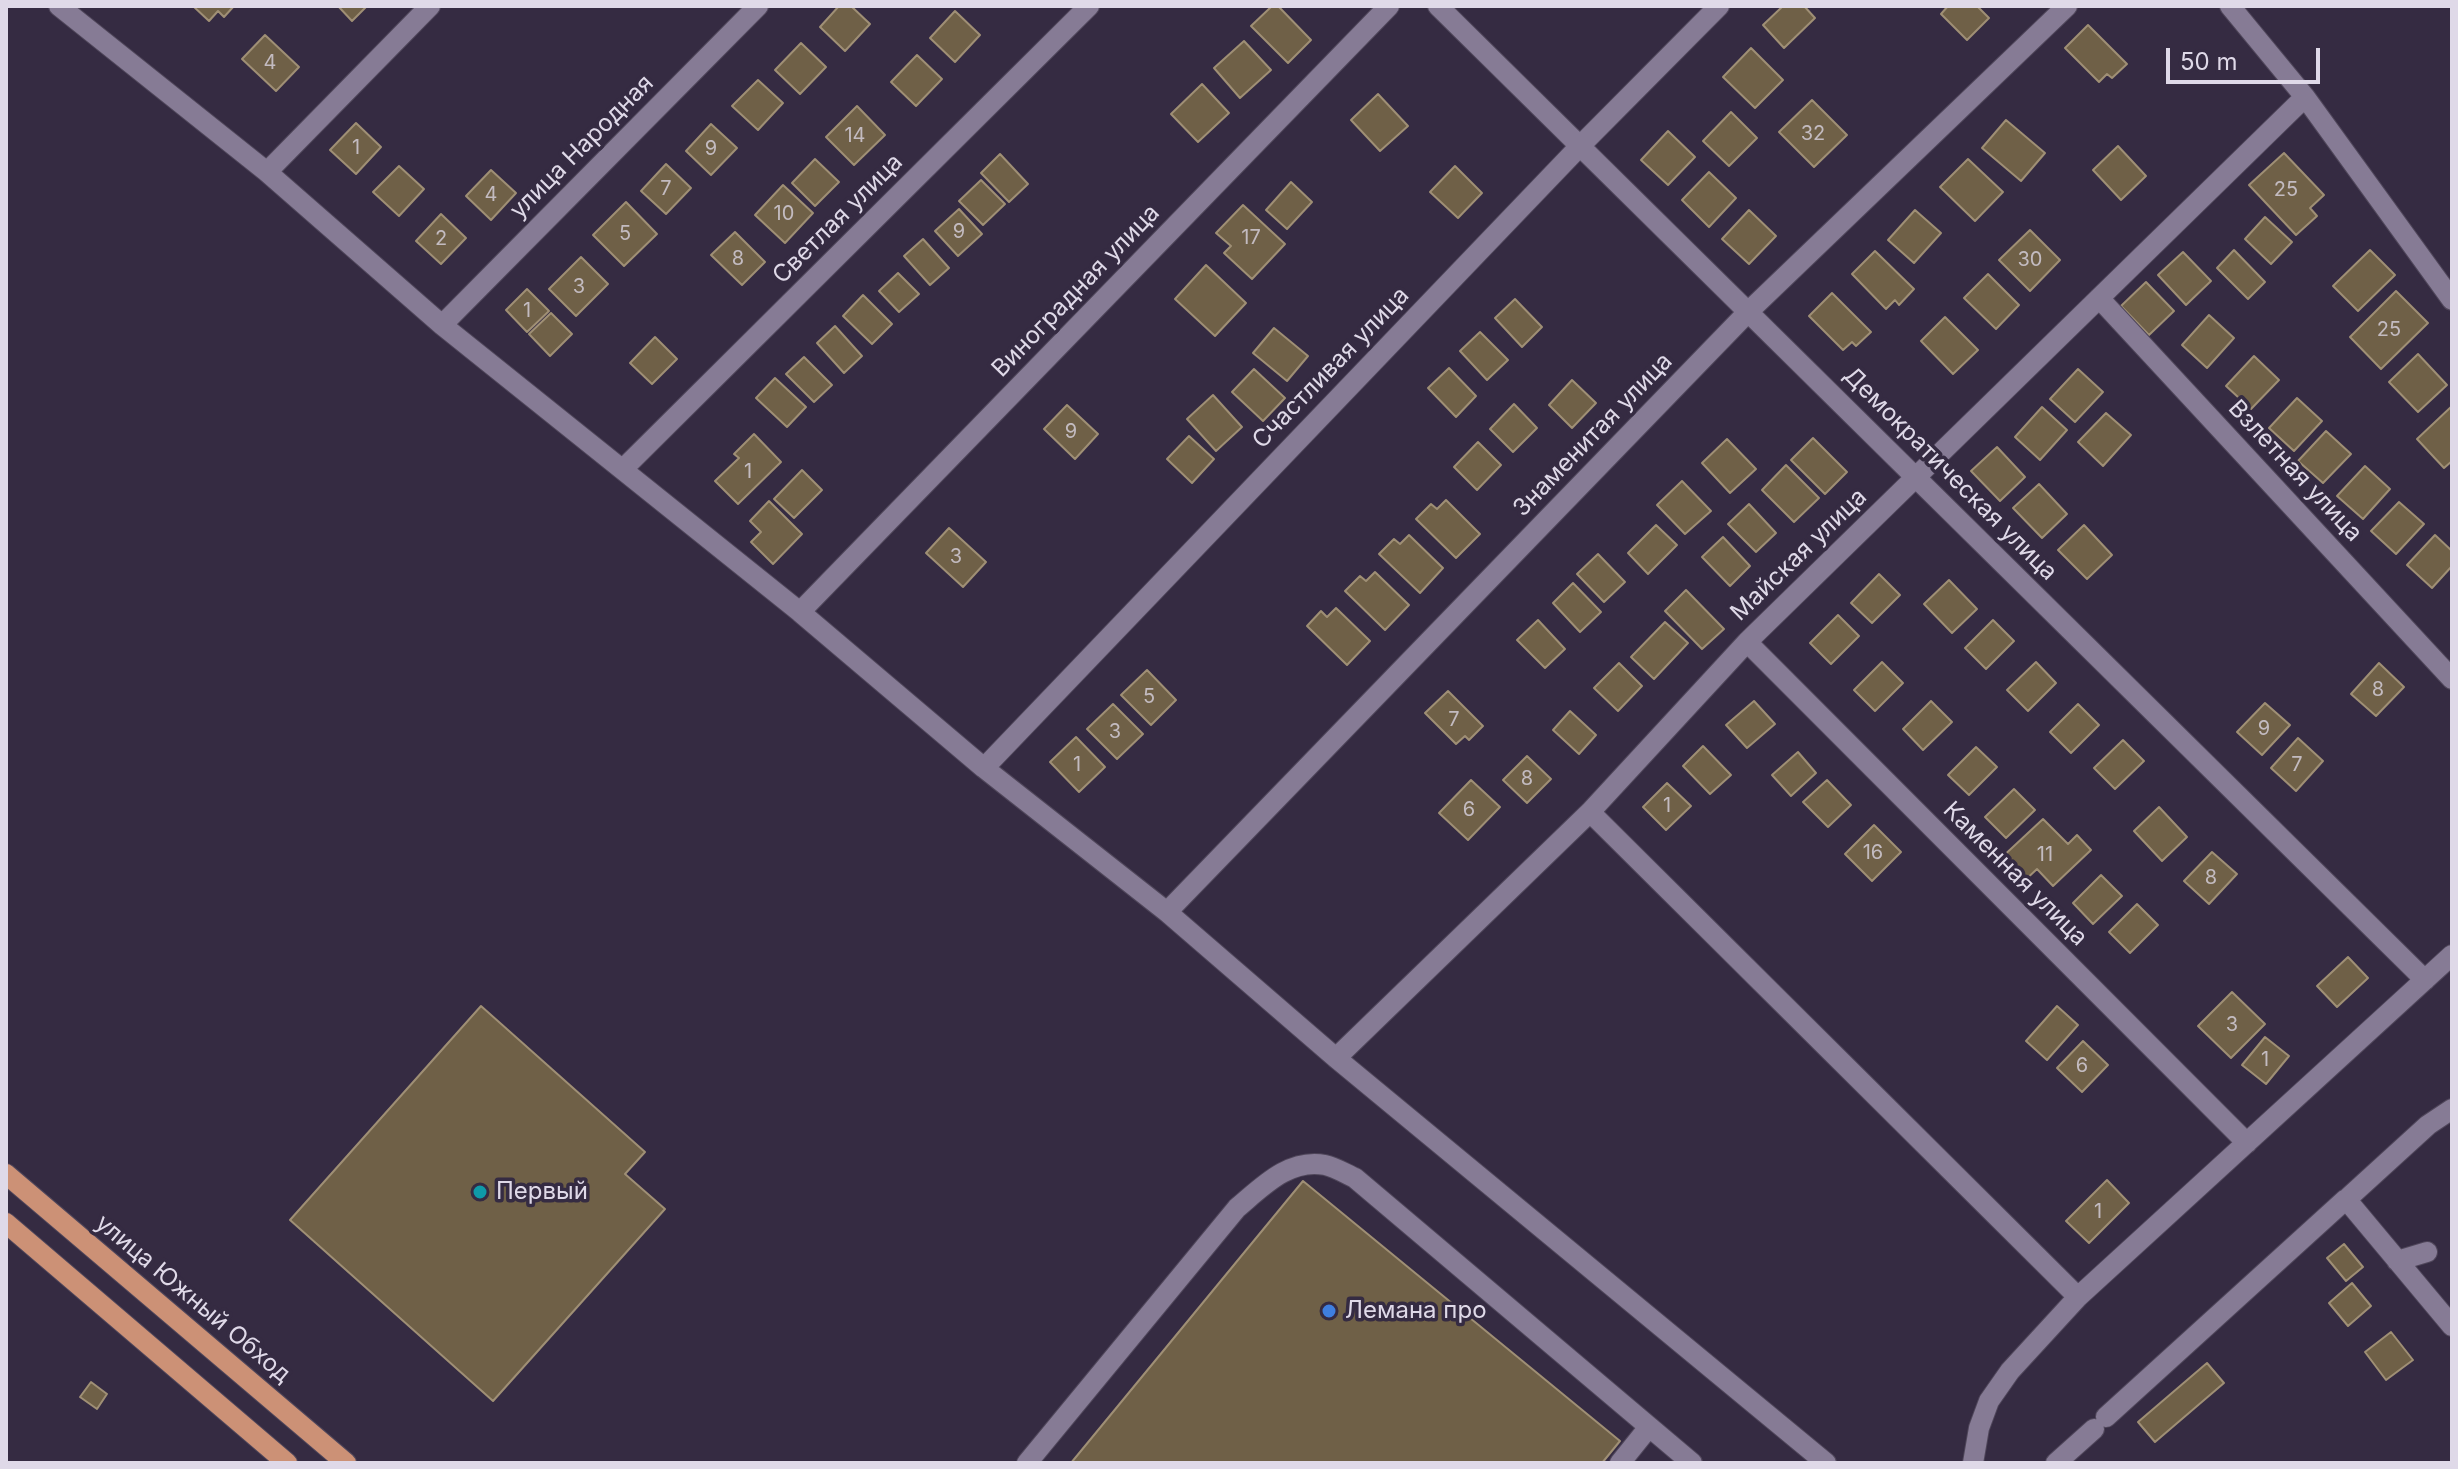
<!DOCTYPE html>
<meta charset="utf-8">
<style>
body{margin:0}
#map{position:relative;width:2458px;height:1469px;overflow:hidden;background:#352b42;font-family:Inter,sans-serif}
canvas{display:block}
.frame{position:absolute;inset:0;border:8px solid #dfd9e8;pointer-events:none}
.scale{position:absolute;left:2166px;top:48px;width:154px;height:36px;box-sizing:border-box;border:4px solid #dfd9e8;border-top:0;padding-left:10px;font-size:24px;line-height:28px;white-space:nowrap;color:#dfd9e8;-webkit-text-stroke:6px #352b42;paint-order:stroke}
</style>
<div id="map">
<canvas width="2458" height="1469"></canvas>
<div class="frame"></div>
<div class="scale">50 m</div>
</div>
<script>
const c = document.querySelector('canvas').getContext('2d');
c.lineJoin = 'round';
function paint(path, color) { c.fillStyle = color; c.fill(path, 'evenodd'); }
function stroke(path, color, width, dash) { c.strokeStyle = color; c.lineWidth = width; c.lineCap = dash ? 'butt' : 'round'; c.setLineDash(dash || []); c.stroke(path); }
function label(font, color, halo, rows, align = 'center') {
  c.font = font + ' Inter,sans-serif'; c.lineWidth = 7; c.setLineDash([]); c.textBaseline = 'middle'; c.strokeStyle = halo; c.fillStyle = color; for (const [text, x, y, turn = 0] of rows) {
    c.save(); c.translate(x, y); c.rotate((+turn || 0) * Math.PI / 180); c.textAlign = isNaN(turn) ? turn : align; if (halo) c.strokeText(text, 0, 0); c.fillText(text, 0, 0); c.restore();
  }
}
const building = new Path2D(`
 M193,6H234L224,17L218,11L209,21Z
 M338,6H367L352,21Z
 M839,6H851L870,24L845,51L820,27Z
 M1272,6H1278L1311,40L1288,63L1251,26Z
 M1783,6H1804L1815,18L1784,48L1763,25Z
 M1948,6H1977L1989,18L1967,40L1941,14Z
 M955,11L980,35L955,62L930,38Z
 M2088,25L2127,64L2112,78L2107,74L2099,82L2065,48Z
 M265,35L299,67L276,91L242,59Z
 M1244,41L1271,70L1240,98L1214,68Z
 M801,43L826,67L800,94L775,70Z
 M1751,48L1783,80L1755,108L1723,77Z
 M917,55L942,79L916,106L891,82Z
 M758,80L783,103L758,130L732,106Z
 M1202,84L1229,113L1198,142L1171,114Z
 M1378,94L1408,126L1380,151L1351,120Z
 M1812,100L1847,135L1814,167L1779,132Z
 M857,106L885,135L854,165L826,137Z
 M1731,112L1757,138L1729,166L1703,141Z
 M2006,120L2045,153L2021,181L1982,148Z
 M356,123L381,147L356,174L330,150Z
 M711,124L737,148L711,175L686,151Z
 M1668,131L1695,157L1668,185L1641,160Z
 M2118,146L2146,176L2121,200L2093,170Z
 M2284,153L2324,195L2310,208L2317,216L2296,235L2249,185Z
 M1000,154L1028,184L1009,202L981,173Z
 M815,159L839,182L815,206L792,183Z
 M1968,159L2003,192L1975,221L1940,187Z
 M666,164L691,188L666,214L641,191Z
 M399,166L424,189L399,216L373,192Z
 M1455,166L1482,193L1458,218L1430,192Z
 M491,170L516,193L491,220L466,196Z
 M1709,172L1736,198L1709,227L1682,200Z
 M981,180L1005,204L983,225L959,201Z
 M1291,182L1312,202L1287,229L1266,210Z
 M783,185L813,213L785,243L755,215Z
 M626,202L657,234L624,266L593,235Z
 M1243,205L1285,244L1252,279L1224,253L1231,246L1216,233Z
 M959,209L982,234L958,256L935,231Z
 M1749,210L1776,236L1749,264L1722,239Z
 M1915,210L1941,233L1914,263L1888,240Z
 M441,214L466,238L441,264L416,241Z
 M2265,217L2292,242L2271,264L2245,239Z
 M2030,230L2060,260L2030,291L1999,260Z
 M735,232L765,262L742,285L711,255Z
 M923,239L949,268L930,285L904,256Z
 M2234,250L2265,282L2248,299L2217,268Z
 M2370,250L2395,275L2358,311L2333,286Z
 M1875,251L1914,289L1899,305L1895,300L1886,309L1852,274Z
 M2183,252L2211,281L2186,305L2158,275Z
 M581,257L608,284L576,316L549,289Z
 M1206,265L1246,303L1215,336L1175,299Z
 M898,273L919,294L899,312L879,291Z
 M1988,274L2019,305L1996,329L1964,298Z
 M2146,282L2174,311L2149,335L2121,306Z
 M527,289L549,311L527,332L506,310Z
 M2396,291L2428,323L2381,369L2350,337Z
 M1832,293L1871,332L1856,346L1852,342L1843,350L1809,316Z
 M863,295L892,324L872,344L843,316Z
 M1515,299L1542,327L1522,347L1495,318Z
 M551,313L572,334L550,356L529,334Z
 M2209,315L2234,338L2207,368L2182,345Z
 M1945,317L1978,350L1953,374L1921,341Z
 M835,326L862,356L844,373L817,343Z
 M1274,328L1308,356L1287,381L1253,353Z
 M1480,332L1508,360L1487,380L1460,351Z
 M655,337L677,359L652,384L630,363Z
 M2418,354L2447,385L2418,412L2389,382Z
 M2254,356L2279,380L2251,409L2226,386Z
 M804,357L832,385L814,402L786,374Z
 M1449,368L1476,396L1456,417L1428,388Z
 M1254,369L1285,398L1263,421L1232,392Z
 M2078,369L2103,392L2075,422L2050,399Z
 M775,378L806,407L787,427L756,398Z
 M1572,380L1596,403L1572,428L1549,405Z
 M1213,395L1242,427L1216,451L1187,419Z
 M2297,398L2322,421L2294,451L2269,428Z
 M1514,404L1537,428L1513,452L1490,429Z
 M1067,405L1098,434L1075,459L1044,429Z
 M2452,406V461L2444,468L2417,439Z
 M2042,407L2067,430L2040,460L2015,437Z
 M2106,413L2131,435L2103,466L2078,442Z
 M2326,431L2351,454L2323,483L2298,461Z
 M754,434L781,462L738,504L715,481L739,458L734,454Z
 M1189,436L1214,459L1192,483L1167,459Z
 M1813,438L1847,472L1825,494L1791,460Z
 M1727,439L1756,469L1730,493L1702,463Z
 M1478,442L1501,465L1477,490L1454,467Z
 M1997,447L2025,477L2000,501L1971,471Z
 M1786,465L1819,498L1794,522L1762,490Z
 M2365,466L2390,489L2363,519L2337,496Z
 M802,470L822,490L794,518L774,499Z
 M1682,481L1711,511L1685,534L1657,505Z
 M2039,484L2067,514L2042,538L2013,508Z
 M1446,500L1480,534L1456,558L1416,519L1431,504L1437,509Z
 M769,501L802,534L773,564L751,542L761,532L750,521Z
 M2399,502L2424,524L2396,554L2371,531Z
 M1749,504L1776,533L1756,552L1728,524Z
 M1656,525L1677,545L1648,574L1628,553Z
 M2084,525L2112,555L2087,579L2058,550Z
 M949,528L986,562L963,587L926,553Z
 M1409,535L1443,568L1420,593L1379,554L1394,539L1400,544Z
 M2435,535L2452,551V566L2432,588L2407,565Z
 M1723,537L1750,566L1730,586L1702,557Z
 M1598,554L1625,582L1604,602L1577,574Z
 M1375,572L1409,605L1385,630L1345,591L1360,576L1366,581Z
 M1879,574L1900,595L1872,623L1851,603Z
 M1949,580L1977,609L1952,633L1924,604Z
 M1573,583L1601,612L1580,632L1553,603Z
 M1686,590L1724,629L1702,649L1665,611Z
 M1336,608L1370,641L1347,665L1307,626L1321,611L1327,617Z
 M1838,615L1859,636L1831,664L1810,643Z
 M1538,620L1565,649L1545,668L1517,640Z
 M1993,620L2014,641L1986,669L1965,648Z
 M1665,622L1688,643L1654,679L1631,657Z
 M1882,662L1903,683L1875,711L1854,690Z
 M2036,662L2056,683L2028,711L2007,690Z
 M1619,663L1642,686L1618,711L1594,688Z
 M2379,663L2404,687L2376,716L2351,694Z
 M1147,670L1176,700L1151,725L1121,695Z
 M1448,691L1483,726L1469,740L1465,736L1456,744L1425,713Z
 M1754,701L1775,724L1747,748L1726,725Z
 M1931,701L1952,722L1923,750L1903,729Z
 M2265,703L2290,725L2262,755L2237,732Z
 M1113,704L1143,734L1117,759L1087,729Z
 M2078,704L2099,725L2071,753L2050,732Z
 M1570,711L1596,735L1579,754L1553,730Z
 M1076,737L1105,767L1079,792L1050,762Z
 M2298,738L2323,761L2296,791L2271,768Z
 M2123,740L2144,761L2115,789L2094,768Z
 M1703,746L1731,775L1710,794L1683,766Z
 M1976,747L1997,767L1969,795L1948,775Z
 M1798,752L1816,773L1791,796L1772,775Z
 M1527,756L1551,779L1527,803L1503,780Z
 M1471,780L1500,807L1468,840L1439,813Z
 M1827,780L1851,805L1828,827L1803,802Z
 M1667,783L1691,806L1666,830L1643,807Z
 M2014,789L2035,810L2006,838L1985,817Z
 M2159,807L2187,837L2162,861L2134,831Z
 M2043,819L2068,844L2077,835L2091,850L2053,886L2037,869L2022,883L1999,860Z
 M1874,825L1901,852L1872,881L1845,854Z
 M2212,852L2237,874L2209,904L2184,881Z
 M2101,875L2122,896L2093,924L2073,903Z
 M2137,904L2158,925L2130,953L2109,932Z
 M2348,957L2368,978L2337,1007L2317,986Z
 M2232,992L2265,1024L2231,1058L2198,1026Z
 M481,1006L645,1152L625,1174L665,1209L493,1401L290,1220Z
 M2057,1006L2078,1025L2047,1060L2026,1041Z
 M2265,1037L2289,1056L2266,1084L2242,1065Z
 M2083,1041L2108,1065L2082,1092L2057,1068Z
 M2107,1180L2129,1203L2089,1243L2066,1221Z
 M1303,1181L1620,1441L1602,1463H1071Z
 M2344,1244L2363,1267L2346,1281L2327,1258Z
 M2352,1283L2371,1306L2348,1326L2329,1303Z
 M2391,1332L2413,1360L2386,1380L2365,1352Z
 M2207,1363L2224,1383L2155,1442L2138,1422Z
 M91,1382L107,1394L97,1409L80,1397Z`);
paint(building, '#6f6047');
stroke(building, '#9f8f75', 2);
const minor = new Path2D(`
 M59,6L267,172L442,325L800,612L984,768L1167,912L1336,1058L1826,1463
 M1438,6L2425,980
 M2230,6L2305,97L2452,300
 M267,172L430,6
 M2099,298L2452,679
 M442,325L758,6
 M623,469L1089,6
 M800,612L1389,6
 M1747,642L2247,1143
 M984,768L1580,146L1719,6
 M1590,812L2078,1297
 M1167,912L1748,312L2067,6
 M1336,1058L1590,812L1747,642L2305,97
 M2349,1197L2428,1125L2452,1109
 M2397,1261L2427,1252
 M2106,1417L2346,1199L2452,1326
 M1027,1463L1237,1208C1262,1187 1289,1158 1325,1165C1335,1167 1346,1174 1355,1178L1692,1463
 M1620,1463L1649,1427
 M1973,1463L1979,1428L1989,1401L2010,1371L2078,1297L2452,955
 M2056,1463L2094,1429`);
const major = new Path2D(`
 M6,1174L346,1463
 M6,1223L287,1463`);
stroke(minor, '#4f465a', 22);
stroke(major, '#4f465a', 22);
stroke(minor, '#867b95', 20);
stroke(major, '#cc9176', 20);
for (const [x, y, r, color] of [
 [480,1192,8,"#0f9aa8"],
 [1329,1311,8,"#3f7fe0"]
]) { const dot = new Path2D(); dot.arc(x, y, r, 0, 2 * Math.PI); c.fillStyle = color; c.fill(dot); stroke(dot, '#352b42', 3); }
label('20px', '#c3bbc0', null, [
 ["4",270,63],
 ["32",1813,134],
 ["14",855,136],
 ["1",356,148],
 ["9",711,149],
 ["7",666,189],
 ["25",2286,190],
 ["4",491,195],
 ["10",784,214],
 ["9",959,232],
 ["5",625,234],
 ["17",1251,238],
 ["2",441,239],
 ["8",738,259],
 ["30",2030,260],
 ["3",579,287],
 ["1",527,311],
 ["25",2389,330],
 ["9",1071,432],
 ["1",748,472],
 ["3",956,557],
 ["8",2378,690],
 ["5",1149,697],
 ["7",1454,720],
 ["9",2264,729],
 ["3",1115,732],
 ["1",1077,765],
 ["7",2297,765],
 ["8",1527,779],
 ["1",1667,806],
 ["6",1469,810],
 ["16",1873,853],
 ["11",2045,855],
 ["8",2211,878],
 ["3",2232,1025],
 ["1",2265,1060],
 ["6",2082,1066],
 ["1",2098,1212]
]);
label('24px', '#dfd9e8', '#352b42', [
 ["улица Народная",582,147,-45],
 ["Светлая улица",838,219,-45],
 ["Виноградная улица",1076,291,-46],
 ["Счастливая улица",1331,368,-46],
 ["Знаменитая улица",1593,435,-46],
 ["Взлетная улица",2295,471,47],
 ["Демократическая улица",1950,474,45],
 ["Майская улица",1799,555,-44],
 ["Каменная улица",2015,874,45],
 ["улица Южный Обход",193,1299,40]
]);
label('24px', '#dfd9e8', '#352b42', [
 ["Первый",496,1192],
 ["Лемана про",1345,1311]
], 'left');
</script>
